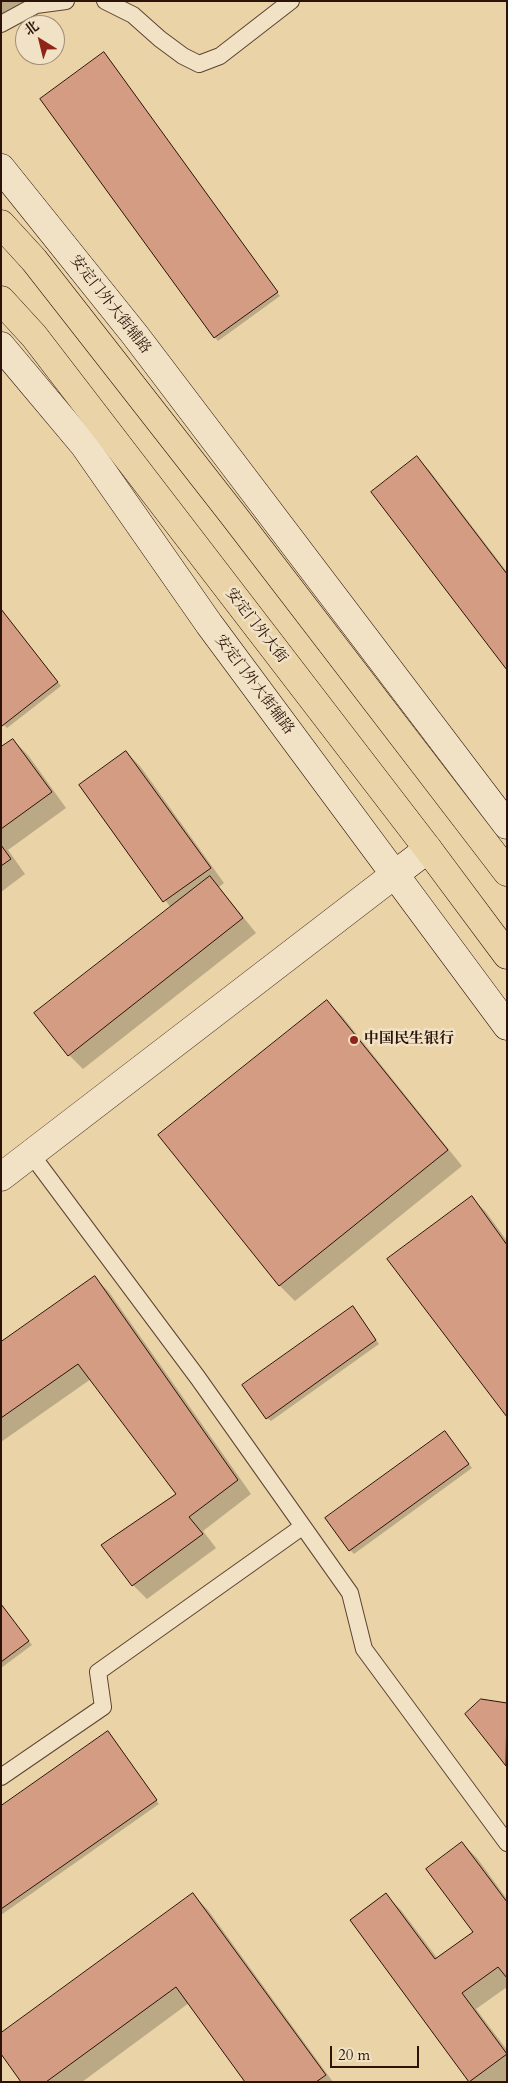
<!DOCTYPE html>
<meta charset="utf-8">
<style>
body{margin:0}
#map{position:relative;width:508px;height:2083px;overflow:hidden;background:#ead3a7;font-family:Cardo,"Noto Serif SC",serif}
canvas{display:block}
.frame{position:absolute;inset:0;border:2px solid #2c1309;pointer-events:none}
.north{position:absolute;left:15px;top:15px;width:50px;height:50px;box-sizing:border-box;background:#f1e2c6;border:1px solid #a28f7a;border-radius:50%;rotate:324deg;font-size:14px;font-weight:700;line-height:20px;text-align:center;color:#2c1309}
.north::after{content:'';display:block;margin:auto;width:18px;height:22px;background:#8f2418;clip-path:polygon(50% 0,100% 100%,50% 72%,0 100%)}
.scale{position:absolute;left:330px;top:2046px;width:89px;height:22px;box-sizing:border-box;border:2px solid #2c1309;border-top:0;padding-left:6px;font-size:15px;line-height:18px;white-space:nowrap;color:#2c1309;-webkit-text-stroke:4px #f1e2c6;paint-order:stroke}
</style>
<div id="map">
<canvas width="508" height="2083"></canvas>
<div class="frame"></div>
<div class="north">北</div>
<div class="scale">20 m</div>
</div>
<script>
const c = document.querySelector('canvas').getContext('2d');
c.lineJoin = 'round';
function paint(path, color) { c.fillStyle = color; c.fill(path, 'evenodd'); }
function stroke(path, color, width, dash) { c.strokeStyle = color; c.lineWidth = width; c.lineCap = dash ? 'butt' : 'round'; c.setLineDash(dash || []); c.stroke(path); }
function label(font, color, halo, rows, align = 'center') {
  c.font = font + ' Cardo,"Noto Serif SC",serif'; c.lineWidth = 5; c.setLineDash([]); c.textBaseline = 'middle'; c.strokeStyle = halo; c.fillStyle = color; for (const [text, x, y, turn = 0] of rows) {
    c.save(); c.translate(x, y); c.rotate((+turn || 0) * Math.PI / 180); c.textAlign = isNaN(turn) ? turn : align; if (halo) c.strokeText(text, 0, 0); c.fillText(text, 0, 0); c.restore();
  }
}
paint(new Path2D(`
 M1,1H37L1,21Z
 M107,57L280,296L218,341L215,337Z
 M417,458L429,470L507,572V668Z
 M1,610L61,686L7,728L1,722Z
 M13,740L28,755L66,808L8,850L25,874L1,892V749Z
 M126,752L140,766L224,883L219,887L256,933L83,1069L69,1055L171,908L81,785Z
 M327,1001L342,1016L462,1166L295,1301L280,1286L159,1135Z
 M472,1198L486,1212L507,1241V1415Z
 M95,1278L109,1292L251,1494L203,1531L216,1548L147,1599L133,1585L178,1494L91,1379L1,1442V1343Z
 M356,1311L379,1344L271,1421L267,1418Z
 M448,1436L472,1468L354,1554L350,1550Z
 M1,1605L32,1645L1,1668Z
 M507,1705V1766L467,1714Z
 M108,1733L159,1804L1,1915V1808Z
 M462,1843L477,1858L507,1899V1987L476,2009L507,2050V2080L504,2082L470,2081L386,1895L401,1910L438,1959L474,1932Z
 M193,1895L208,1910L333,2082H247L189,2003L82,2082H23Z`), '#0003');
const building = new Path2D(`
 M104,52L278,292L214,338L40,99Z
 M417,456L507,574V670L371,492Z
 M1,609L58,682L2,726L1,724Z
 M13,739L52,792L1,829V747Z
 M126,751L211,868L163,902L79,785Z
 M1,845L11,859L1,866Z
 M210,876L243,918L68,1056L34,1013Z
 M327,1000L448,1150L279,1286L158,1135Z
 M472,1196L507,1245V1417L387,1259Z
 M95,1276L238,1480L189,1517L203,1534L132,1586L101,1545L176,1494L78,1364L1,1418V1342Z
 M353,1306L376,1340L266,1419L242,1385Z
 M445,1431L469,1464L349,1551L325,1518Z
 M1,1604L29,1641L1,1662Z
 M481,1699L507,1703L506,1766L465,1714Z
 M108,1731L157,1800L1,1909V1806Z
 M462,1842L507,1902V1978L498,1967L462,1993L507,2054L469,2082L350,1920L386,1893L435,1959L473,1932L426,1869Z
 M193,1893L326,2075L316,2082H245L176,1987L46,2082H21L1,2054V2033Z`);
paint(building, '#d59c84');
stroke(building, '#2c1309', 1);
const lane = new Path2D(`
 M105,1L133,15L160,39L183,56L199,64L220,56L291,1
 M1,24L36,5L66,1
 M31,1154L198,1378L350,1593L364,1649L507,1843
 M1,1777L103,1707L98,1672L302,1527`);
const street = new Path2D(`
 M1,1177L394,875`);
const secondary = new Path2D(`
 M1,168L135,335L507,825
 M1,346L84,445L209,624L507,1026
 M394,875L428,849`);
const primary = new Path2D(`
 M1,224L34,260L234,516L507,872
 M1,300L34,336L428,849L507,955`);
stroke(lane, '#5c4330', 18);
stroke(street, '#5c4330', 29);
stroke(secondary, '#2c1309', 29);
stroke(primary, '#2c1309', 29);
stroke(lane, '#f1e2c6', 16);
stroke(street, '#f1e2c6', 28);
stroke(secondary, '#f1e2c6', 28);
stroke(primary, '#ead3a7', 28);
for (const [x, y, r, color] of [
 [354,1040,5,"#8f2418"]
]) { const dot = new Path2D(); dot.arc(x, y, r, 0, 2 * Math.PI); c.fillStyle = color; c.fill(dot); stroke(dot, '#f1e2c6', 2); }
label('15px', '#2c1309', '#f1e2c6', [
 ["安定门外大街辅路",110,305,52],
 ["安定门外大街",256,626,52],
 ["安定门外大街辅路",254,685,53]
]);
label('bold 15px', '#2c1309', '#f1e2c6', [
 ["中国民生银行",364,1040]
], 'left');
</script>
